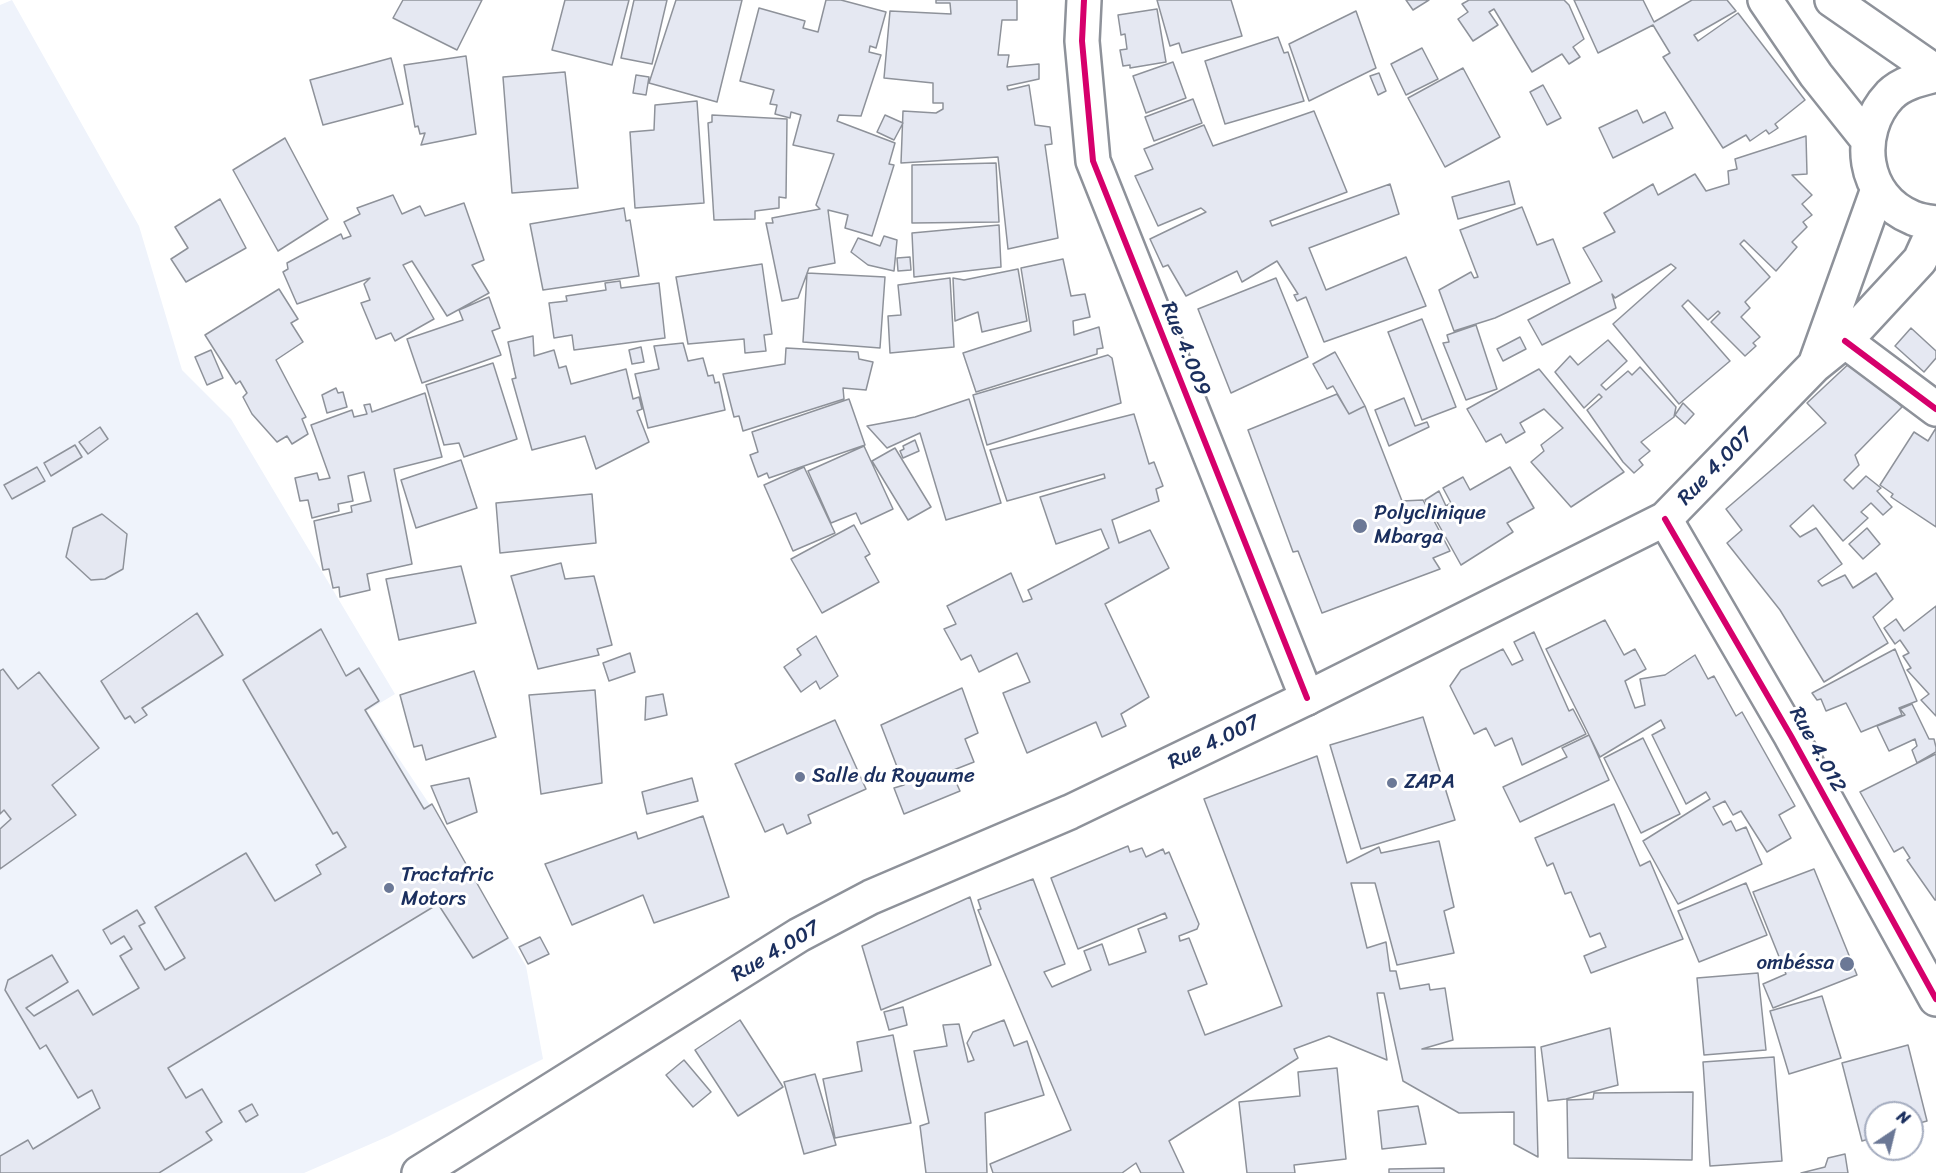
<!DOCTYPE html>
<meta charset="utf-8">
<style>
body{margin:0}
#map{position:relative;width:1936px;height:1173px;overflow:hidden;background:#fff;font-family:Sriracha,sans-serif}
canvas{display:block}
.north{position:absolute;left:1864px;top:1101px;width:60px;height:60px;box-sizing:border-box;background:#fff;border:2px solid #a4acbf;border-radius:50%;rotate:35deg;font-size:16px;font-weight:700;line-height:24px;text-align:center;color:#1b2f5e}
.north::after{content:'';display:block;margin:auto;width:21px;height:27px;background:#6b7896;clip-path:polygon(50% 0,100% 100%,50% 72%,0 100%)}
</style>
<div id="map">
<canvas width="1936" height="1173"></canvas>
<div class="north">N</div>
</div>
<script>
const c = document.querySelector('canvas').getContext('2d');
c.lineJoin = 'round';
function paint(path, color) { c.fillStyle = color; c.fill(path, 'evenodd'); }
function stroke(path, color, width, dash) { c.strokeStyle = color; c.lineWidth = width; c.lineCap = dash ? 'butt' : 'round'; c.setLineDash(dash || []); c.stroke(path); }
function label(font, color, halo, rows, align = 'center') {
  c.font = font + ' Sriracha,sans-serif'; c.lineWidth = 6; c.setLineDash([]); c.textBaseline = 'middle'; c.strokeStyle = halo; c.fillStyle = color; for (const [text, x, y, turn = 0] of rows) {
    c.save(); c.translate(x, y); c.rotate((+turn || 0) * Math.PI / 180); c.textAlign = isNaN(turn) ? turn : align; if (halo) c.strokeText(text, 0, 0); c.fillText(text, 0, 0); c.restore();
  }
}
paint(new Path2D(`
 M12,0L139,226L182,370L231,419L395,694L367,711L430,805L526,966L543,1059L389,1136L304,1173H0V5Z`), '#eff3fb');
const building = new Path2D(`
 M403,0H482L457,50L393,18Z
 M565,0H629L612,65L552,50Z
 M634,0H667L652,64L621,58Z
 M676,0H742L717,102L649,83Z
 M826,0H841L886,12L876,48L870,46L869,52L881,55L861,116L839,115L837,121L895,143L889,164L894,165L872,236L845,228L848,215L828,210L835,263L809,268L798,298L782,301L766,223H773L772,218L820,209L816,205L834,154L793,145L801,115L791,112L790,118L775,114L777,105L770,104L774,90L740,81L759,8L805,21L803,28L818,32Z
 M936,0H1017V20H1002L998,55H1009L1007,67L1039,64V79L1007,86L1008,90L1029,85L1035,125L1050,127L1052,144L1045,145L1058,238L1008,249L998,157L901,163L903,111L936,113L943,109V103H933V83L884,78L890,11L951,14L950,3H936Z
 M1157,0H1231L1242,36L1182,53L1179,43L1170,46Z
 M1406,0H1429L1413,10Z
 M1469,0H1564L1569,5L1584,39L1573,47L1580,57L1569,64L1562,54L1532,72L1494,9L1489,12L1498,25L1473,41L1458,19L1468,12L1462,4Z
 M1574,0H1643L1654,22L1692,0H1727L1736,11L1694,35L1698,41L1738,13L1805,100L1775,124L1778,128L1769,134L1766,130L1750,141L1746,135L1723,148L1663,57L1670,53L1653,25L1598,53Z
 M1157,9L1166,62L1130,68V65L1123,66L1120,50L1127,49L1125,34L1121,35L1118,15Z
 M1356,11L1376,68L1309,101L1289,44Z
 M1278,37L1284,53L1288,52L1304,101L1225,124L1205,61Z
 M1422,48L1438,79L1406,95L1391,64Z
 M466,56L476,134L421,145L425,133L420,134L418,126L415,127L404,65Z
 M391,58L403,104L323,125L310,80Z
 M1173,62L1186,98L1146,113L1133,76Z
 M1463,68L1500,137L1445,167L1408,98Z
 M565,72L578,188L512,193L503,77Z
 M1379,73L1386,91L1378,95L1370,76Z
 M636,75L649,77L646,95L633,93Z
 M1543,85L1561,118L1547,125L1530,92Z
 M1193,99L1202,123L1154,141L1145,117Z
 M697,101L704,203L635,208L630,132L654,130L655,105Z
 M1637,110L1643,123L1665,112L1673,128L1613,158L1599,128Z
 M1314,111L1347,192L1270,221L1272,226L1390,184L1399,214L1309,248L1326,290L1406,257L1426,306L1324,342L1306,297L1297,301L1294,295L1298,294L1277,261L1242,282L1237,271L1186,296L1168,265L1163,267L1150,239L1206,212L1201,208L1158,226L1135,176L1153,169L1144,149L1204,125L1213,146Z
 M712,115L787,119L786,198L779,197V208L755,211V219L714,220L708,123L712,122Z
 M885,115L903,123L894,140L877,132Z
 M1806,136L1807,174L1792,175L1812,195L1802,204L1812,215L1803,222L1807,227L1792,242L1797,247L1776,271L1744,240L1740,244L1770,277L1745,302L1750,308L1741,317L1760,337L1753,343L1756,346L1745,356L1711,322L1720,313L1718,311L1708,320L1688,300L1682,306L1730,361L1679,404L1613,324L1676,268L1671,264L1615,298L1612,294L1616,308L1542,345L1528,320L1602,281L1583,248L1615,232L1604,213L1653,184L1658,195L1695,174L1706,191L1729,184L1728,171L1737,169L1735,159Z
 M285,138L328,219L278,251L233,170Z
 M996,163L999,222L912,223V165Z
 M1509,181L1515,204L1458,219L1452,197Z
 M393,195L402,214L420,206L425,216L464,203L484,260L472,265L489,293L447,316L412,261L403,265L434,319L395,341L391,333L376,339L361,303L370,300L364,284L370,278L297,304L283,272L288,269L287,263L341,234L343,239L351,236L344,222L360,214L357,208Z
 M220,199L246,248L186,282L171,259L188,248L175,227Z
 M1522,207L1537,245L1553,239L1570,283L1495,318L1454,331L1439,290L1471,272L1474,278L1478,277L1460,230Z
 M624,208L626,221L630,220L639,276L543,290L530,224Z
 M999,225L1001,267L914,277L912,233Z
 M884,236L897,240L894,271L868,265L851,252L858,238L880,246Z
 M910,257L911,270L898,271L897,258Z
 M1063,259L1071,296L1085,294L1090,317L1073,321L1074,335L1099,327L1103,348L1097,349V354L976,392L963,353L1031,331L1021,268Z
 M762,264L772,334L764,335L766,351L745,353L744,339L688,344L676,277Z
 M1018,269L1027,321L982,332L978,312L955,321L953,278L964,280Z
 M807,273L885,277L880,348L803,342Z
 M950,278L954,347L890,353L888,316L901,315L898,285Z
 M1276,278L1308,357L1231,393L1198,309Z
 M620,281L621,288L659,283L665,338L574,350L572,335L554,338L549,303L567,301L566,296L606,290L605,283Z
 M279,289L298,319L291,323L303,342L276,360L306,417L302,419L308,434L292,444L287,436L277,442L252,414L243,397L247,393L240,381L236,384L205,335Z
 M489,297L500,328L492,331L501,355L422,383L407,339L463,320L459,310Z
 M1422,319L1456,407L1422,420L1388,332Z
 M1476,325L1497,389L1466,400L1443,343L1449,342L1447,335Z
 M1911,328L1936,351V358L1924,372L1895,346Z
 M533,336L534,356L554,350L559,368L566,366L571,384L626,369L633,399L639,397L642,409L637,411L649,442L596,469L585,436L532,450L512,379L516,378L508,342Z
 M1520,337L1526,349L1503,361L1497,349Z
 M1608,340L1627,361L1601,385L1606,390L1628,371L1632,375L1640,367L1676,407L1674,417L1641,442L1650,451L1639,460L1643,465L1634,473L1623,462L1587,410L1602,397L1599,394L1584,408L1555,372L1570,356L1578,365Z
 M683,343L688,361L703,358L708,376L713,375L715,383L719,382L725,410L648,428L635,374L659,369L654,346Z
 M641,347L644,362L632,364L629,350Z
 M786,348L858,352L859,359L873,362L866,390L843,388L844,399L743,431L739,416L734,417L723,374L785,364Z
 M211,350L223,378L207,385L195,357Z
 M1335,352L1365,406L1349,414L1333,386L1327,389L1313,364Z
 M1108,355L1112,358L1121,403L987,445L973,395Z
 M1855,358L1902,407L1855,455L1859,465L1844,480L1853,489L1866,476L1881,488L1877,491L1892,507L1883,515L1871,503L1861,512L1868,518L1843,541L1813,505L1790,526L1800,537L1816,528L1842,564L1818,581L1822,586L1845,575L1853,588L1876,573L1893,599L1873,617L1888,643L1824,682L1780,610L1727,543L1742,530L1726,509L1826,423L1807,403Z
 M493,363L517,439L464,457L459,443L444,445L426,385Z
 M1539,369L1624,472L1571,507L1531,462L1544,451L1541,445L1563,428L1544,409L1520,423L1525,432L1506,443L1501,434L1486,442L1467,409Z
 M336,388L338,393L343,392L347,407L327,413L322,395Z
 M425,393L442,457L394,469L412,564L367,574L370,590L340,597L339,587L333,588L329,569L323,570L314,521L352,512L351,506L371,501L364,472L348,476L353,501L338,504L339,511L312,518L308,500L300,501L295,478L317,473L319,480L330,478L311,425L352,410L354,417L367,414L364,405L370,404L372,412Z
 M1337,394L1349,414L1365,406L1402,501L1423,500L1450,551L1433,558L1440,569L1322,613L1298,551L1293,552L1248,430Z
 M1404,398L1415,426L1427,422L1429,427L1389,446L1375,410Z
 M849,399L865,445L769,478L767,473L758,477L750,455L758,452L752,432Z
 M969,399L1001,503L946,520L920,433L887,448L867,426L915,417Z
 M1683,403L1694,414L1685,424L1675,415Z
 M1134,414L1149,464L1154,462L1163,486L1156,489L1159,501L1112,520L1119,543L1150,530L1169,568L1105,604L1149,697L1121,714L1126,726L1102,737L1096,722L1027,753L1003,693L1030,682L1017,653L979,672L971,655L961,660L944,629L956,624L947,606L1011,573L1023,602L1032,599L1028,590L1109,548L1101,529L1056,544L1040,497L1105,478L1104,474L1007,501L990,450Z
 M100,427L108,439L88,454L79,442Z
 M1936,428V527L1891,497L1893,494L1880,485L1914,432L1928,441Z
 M915,440L919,451L903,458L900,451L904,449L903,446Z
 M75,445L82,457L51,476L44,463Z
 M864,446L893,509L861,524L856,513L831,523L808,471Z
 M895,448L931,507L908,520L872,461Z
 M461,460L477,508L416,528L401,480Z
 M37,467L45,481L12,499L4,485Z
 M804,467L835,533L793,551L764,485Z
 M1510,467L1534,508L1507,523L1513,532L1461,565L1425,500L1439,491L1446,506L1451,503L1443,488L1463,477L1470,490Z
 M592,494L596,543L500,553L496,503Z
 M102,514L127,534L123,569L105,579L91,580L66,557L73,528Z
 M854,525L870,554L865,557L879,582L822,613L791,559Z
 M1867,528L1880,544L1863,559L1849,544Z
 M561,563L565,579L594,576L612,645L597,649L599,655L538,669L511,576Z
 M461,566L476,623L399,640L386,579Z
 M1936,606V716L1921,700L1929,694L1907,670L1911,668L1903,656L1909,653L1900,640L1895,644L1884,628L1896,619L1904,631Z
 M197,613L223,655L142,708L147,715L135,723L130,716L125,719L101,681Z
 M1605,620L1624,655L1635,649L1646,669L1625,681L1635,708L1645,705L1640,679L1665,675L1695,655L1708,679L1714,676L1736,716L1742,712L1795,806L1779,815L1791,838L1767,852L1741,811L1733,815L1725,801L1713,807L1723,825L1731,821L1736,831L1746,827L1762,864L1678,904L1643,841L1710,799L1706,792L1686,804L1652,735L1665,728L1661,720L1600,757L1546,649Z
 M321,629L346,676L359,668L379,701L365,710L424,809L432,804L508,938L473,958L438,904L168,1068L186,1098L202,1089L222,1122L206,1132L212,1140L159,1173H0V1156L28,1140L33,1149L100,1108L92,1090L78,1098L46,1045L40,1049L5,990L8,980L52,955L68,982L26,1008L34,1016L78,990L93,1015L139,988L120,956L132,949L124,936L111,944L103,930L137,910L145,923L139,926L165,970L185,958L155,907L246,853L275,901L321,874L316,865L346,847L337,832L333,834L243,680Z
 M1534,632L1569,711L1573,709L1586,734L1522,765L1512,738L1495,746L1486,728L1474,734L1450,686L1461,670L1503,649L1512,665L1523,660L1514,642Z
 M816,636L838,676L820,689L816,681L801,692L784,667L801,655L797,649Z
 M1895,649L1917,701L1899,708L1902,715L1861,732L1846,703L1826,711L1821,699L1817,700L1812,693Z
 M630,653L635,672L609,681L603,663Z
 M3,669L18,689L39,672L99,748L52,785L76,815L0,869V829L11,819L4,810L0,814V671Z
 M474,671L496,737L426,760L422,745L414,747L400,695Z
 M962,688L978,733L965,739L974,762L951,771L960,791L904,814L894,788L904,785L881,725Z
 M595,690L602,783L541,794L529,695Z
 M663,694L667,715L645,720L646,697Z
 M1912,704L1929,739H1934L1936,747V752L1917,763L1912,750L1917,746L1915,739L1889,751L1877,726L1905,715L1900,709Z
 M1423,717L1455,820L1361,849L1330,745Z
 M835,720L866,789L808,815L811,823L787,834L783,824L765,832L735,764Z
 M1589,735L1609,780L1520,822L1503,787L1567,757L1562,748Z
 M1643,738L1680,814L1641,833L1604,758Z
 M1936,754V900H1935L1907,860L1910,858L1903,847L1894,852L1860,792Z
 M1317,756L1347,863L1379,847L1381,853L1439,841L1454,907L1444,911L1454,953L1397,965L1375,883H1351L1367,948L1386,942L1390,971H1396L1400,989L1429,984L1430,990L1445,988L1453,1040L1422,1049L1535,1047L1538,1157L1514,1144V1112L1459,1113L1403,1081L1384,993H1377L1387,1060L1329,1036L1294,1049L1298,1058L1169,1141L1184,1173H1141L1136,1163L1122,1173H993L990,1164L1071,1130L978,910L981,909L978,900L1033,879L1065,964L1044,972L1052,987L1091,970L1084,951L1102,944L1109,965L1146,952L1138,929L1167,918L1165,913L1078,949L1051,878L1128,846L1130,852L1142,848L1146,857L1163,849L1165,854L1169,852L1199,924L1197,929L1179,936L1180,941L1189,938L1207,984L1188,991L1205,1035L1282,1006L1204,799Z
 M469,778L477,812L447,824L431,786Z
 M692,778L698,801L647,814L642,792Z
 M1614,804L1640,866L1650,861L1683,939L1591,973L1584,956L1606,947L1600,933L1590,937L1571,892L1565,894L1553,863L1547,866L1535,838Z
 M703,816L729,897L654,923L643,895L572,925L545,864L636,832L638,839Z
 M1814,869L1857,975L1773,1008L1763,984L1786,974L1753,892Z
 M1746,883L1767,935L1699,962L1678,911Z
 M970,897L991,965L881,1010L862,946Z
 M540,937L549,954L528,964L519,947Z
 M1758,973L1766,1050L1704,1055L1697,978Z
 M1822,996L1841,1058L1789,1074L1770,1011Z
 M903,1007L907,1025L889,1030L884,1012Z
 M740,1020L783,1087L738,1116L695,1050Z
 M1004,1020L1014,1046L1027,1041L1044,1095L985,1113L987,1173H926L920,1126L929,1123L914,1051L947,1046L943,1025L959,1024L968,1062L974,1060L967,1043L973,1032Z
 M1610,1028L1618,1085L1566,1099L1548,1101L1541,1047Z
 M893,1035L911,1123L835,1138L823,1079L862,1071L857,1042Z
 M1908,1045L1927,1121L1912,1125V1113H1876V1137L1862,1141L1842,1063Z
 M1774,1057L1782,1161L1710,1166L1703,1062Z
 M684,1060L711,1092L693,1107L666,1075Z
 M1337,1068L1346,1159L1294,1165L1295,1173H1247L1239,1102L1300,1096L1298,1072Z
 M815,1074L836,1145L804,1154L784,1082Z
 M1693,1092L1692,1160L1568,1158L1567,1100L1593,1099L1594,1093Z
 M252,1104L258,1115L246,1122L239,1111Z
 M1418,1106L1426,1144L1382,1149L1378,1111Z
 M1845,1154L1848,1173H1801L1825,1167L1828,1158Z
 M1444,1168V1173H1389V1169Z`);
paint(building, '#e5e8f2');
stroke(building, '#8e929a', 1.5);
const street = new Path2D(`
 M1084,0L1082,41L1093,161L1307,698
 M1845,341L1936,409
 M1665,519L1791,736L1936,999`);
const secondary = new Path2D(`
 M1765,0L1816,75L1867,139
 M1832,0L1936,72
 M1936,75C1920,79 1902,83 1890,95C1854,133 1862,198 1913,218C1920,221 1929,222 1936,223
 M1815,365L1878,189
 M419,1173L799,935L871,897L1070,812L1307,698L1665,519L1814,366L1845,341L1908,273L1920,260L1936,225`);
stroke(street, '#8e929a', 38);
stroke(secondary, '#8e929a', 38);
stroke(street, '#fff', 33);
stroke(secondary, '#fff', 33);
stroke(new Path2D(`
 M1084,0L1082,41L1093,161L1307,698
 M1845,341L1936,409
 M1665,519L1791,736L1936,999`), '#d6006c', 6);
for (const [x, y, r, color] of [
 [1360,526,8,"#6b7896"],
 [800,777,6,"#6b7896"],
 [1392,783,6,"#6b7896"],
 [389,888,6,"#6b7896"],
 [1847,964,8,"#6b7896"]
]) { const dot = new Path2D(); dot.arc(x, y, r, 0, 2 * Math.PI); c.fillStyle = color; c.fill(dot); stroke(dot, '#fff', 2); }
label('21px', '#1b2f5e', '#fff', [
 ["Rue 4.009",1185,349,68],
 ["Rue 4.007",1716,467,-46],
 ["Rue 4.007",1214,743,-26],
 ["Rue 4.012",1817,750,61],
 ["Rue 4.007",776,952,-31]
]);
label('21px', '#1b2f5e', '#fff', [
 ["Polyclinique",1374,514],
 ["Mbarga",1374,538],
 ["Salle du Royaume",812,777],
 ["ZAPA",1404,783],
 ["Tractafric",401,876],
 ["Motors",401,900],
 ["ombéssa",1834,964,"right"]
], 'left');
</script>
